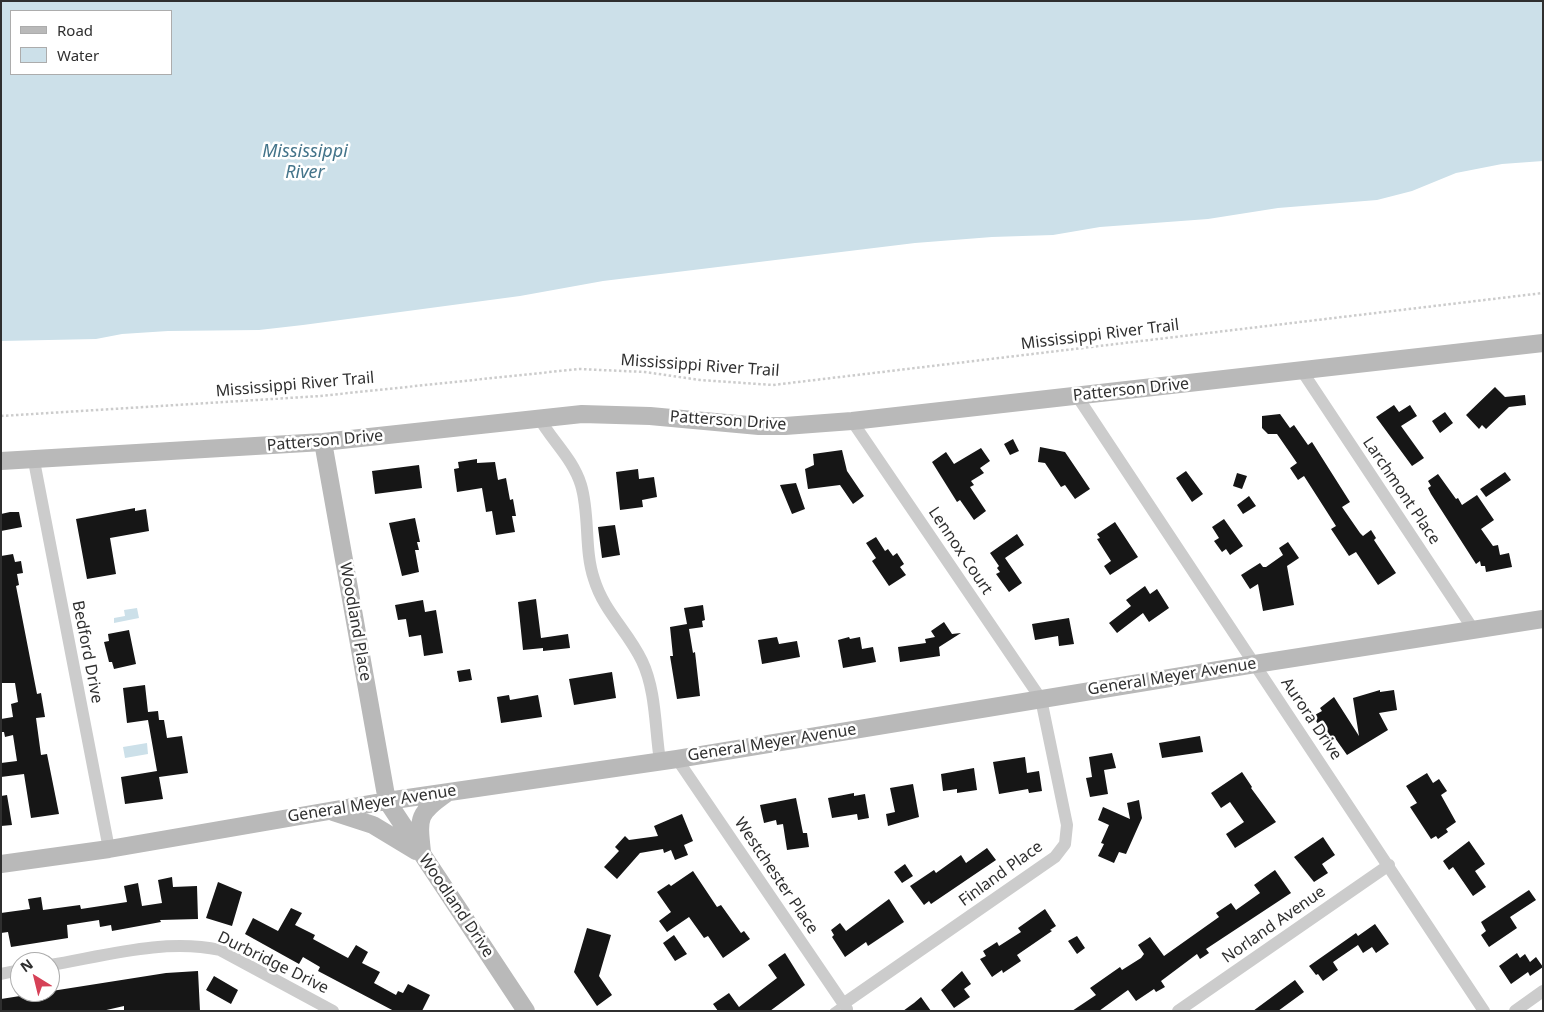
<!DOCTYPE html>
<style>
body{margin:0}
#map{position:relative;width:1544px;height:1012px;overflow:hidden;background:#fff;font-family:"Noto Sans",sans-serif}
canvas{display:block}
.frame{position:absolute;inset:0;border:2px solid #2f2f2f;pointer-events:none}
.legend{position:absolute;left:10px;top:10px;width:162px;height:65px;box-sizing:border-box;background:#fff;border:1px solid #acacac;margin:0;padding:6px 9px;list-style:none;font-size:15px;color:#2f2f2f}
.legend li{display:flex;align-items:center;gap:10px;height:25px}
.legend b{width:25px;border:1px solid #acacac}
.north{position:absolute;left:10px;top:952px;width:50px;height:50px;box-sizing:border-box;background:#fff;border:1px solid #acacac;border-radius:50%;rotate:324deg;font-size:14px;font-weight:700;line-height:20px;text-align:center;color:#2f2f2f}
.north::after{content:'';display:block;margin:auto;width:18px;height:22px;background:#d64157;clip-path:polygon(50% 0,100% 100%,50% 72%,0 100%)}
</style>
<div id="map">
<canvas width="1544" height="1012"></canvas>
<div class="frame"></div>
<ul class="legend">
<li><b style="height:6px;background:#b9b9b9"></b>Road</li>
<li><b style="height:14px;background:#cce0e9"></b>Water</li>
</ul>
<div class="north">N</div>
</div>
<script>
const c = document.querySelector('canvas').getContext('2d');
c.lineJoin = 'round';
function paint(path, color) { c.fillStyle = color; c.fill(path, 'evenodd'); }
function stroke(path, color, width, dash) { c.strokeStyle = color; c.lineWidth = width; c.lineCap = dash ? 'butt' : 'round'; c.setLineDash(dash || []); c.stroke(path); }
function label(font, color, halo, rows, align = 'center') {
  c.font = font + ' "Noto Sans",sans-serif'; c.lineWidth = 5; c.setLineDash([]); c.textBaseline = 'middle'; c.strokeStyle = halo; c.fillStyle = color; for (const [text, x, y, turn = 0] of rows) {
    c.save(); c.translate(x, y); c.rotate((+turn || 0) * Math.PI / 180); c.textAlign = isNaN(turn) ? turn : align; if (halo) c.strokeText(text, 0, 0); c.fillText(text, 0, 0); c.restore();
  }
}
paint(new Path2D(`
 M1,1H1543V161L1502,164L1456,173L1412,191L1377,200L1278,208L1208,219L1100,227L1053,235L992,237L915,243L603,281L520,296L303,325L259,330L168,331L122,334L96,339L1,341ZM11,11H171V74H11Z
 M137,608L139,618L114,623V618L125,616L124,610Z
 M147,743L148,754L125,758L123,747Z`), '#cce0e9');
paint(new Path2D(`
 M1495,387L1505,397L1525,395L1526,405L1509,407L1486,429L1482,425L1479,429L1466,415Z
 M1394,405L1399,412L1410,405L1417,416L1401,426L1424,458L1412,466L1376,417Z
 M1445,412L1453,423L1440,433L1432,421Z
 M1280,414L1290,428L1294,425L1308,445L1312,442L1350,502L1342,507L1360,533L1363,536L1371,530L1376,538L1374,540L1396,573L1378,585L1356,552L1349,556L1331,529L1336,526L1304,476L1298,480L1290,468L1297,463L1277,434H1268L1262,428V416Z
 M1013,439L1019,451L1010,455L1004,444Z
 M1040,447L1065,452L1090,489L1075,499L1065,485L1061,487L1045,463L1038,462Z
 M981,448L990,461L980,468L984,473L971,481L974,485L970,487L986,511L974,520L960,500L957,502L932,462L946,452L954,464Z
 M842,450L847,471L864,496L853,504L840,485L808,489L805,469L814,465L813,454Z
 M477,459V463L495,462L498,480L506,478L510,500L513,499L516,516H512L515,532L496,535L492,511L486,512L482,488L457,492L454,469L459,468L458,462Z
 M419,465L422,488L375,494L372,471Z
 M638,469L639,479L654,477L657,497L642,500L643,507L620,510L616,472Z
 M1186,471L1203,494L1192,502L1176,478Z
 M1505,472L1511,480L1486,497L1480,489Z
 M1237,473L1247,476L1242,489L1233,486Z
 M1438,474L1456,499L1458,498L1462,505L1477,495L1494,520L1481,529L1493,546L1498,545L1500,555L1509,553L1512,567L1486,572L1485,566H1481L1480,561L1476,564L1431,494L1428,488L1431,486L1428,481Z
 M796,483L805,509L792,514L780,485Z
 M1249,496L1256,506L1243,514L1237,505Z
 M135,508V511L146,509L149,531L110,538L116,574L87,579L76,519Z
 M10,512H19L22,527L1,531V514Z
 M415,518L420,542H417L419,550H415L419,572L402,576L389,523Z
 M1224,519L1243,546L1230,555L1226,549L1222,552L1214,541L1219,538L1212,527Z
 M1115,522L1138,557L1110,575L1104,566L1111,561L1097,539L1100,538L1097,534Z
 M615,525L620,555L602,558L598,527Z
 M1017,534L1024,545L1005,558L1022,583L1009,592L996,574L1000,572L997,568L999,566L990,553Z
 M876,537L885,551L888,549L893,556L897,553L904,564L900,567L906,575L889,586L872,561L876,558L866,543Z
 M1288,542L1299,558L1287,566L1294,605L1263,611L1258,584L1250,589L1241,575L1260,563L1263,567H1266L1283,555L1279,548Z
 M13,554L15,562L21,561L23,573L17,574L19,585L16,586L37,694L41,693L45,717L36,718L41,755L47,754L59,814L31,818L24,774L1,777V763L17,761L13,735L5,737L4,732H1V719L13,717L11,704L18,702L15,683H1V556Z
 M1145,586L1150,594L1157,589L1169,608L1149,622L1143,613L1117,633L1109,623L1131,606L1126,600Z
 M536,599L541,638L568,634L570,648L543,651V648L523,650L518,602Z
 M423,600L425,612L436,610L443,653L424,656L421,635L409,637L406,619L398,620L395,605Z
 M703,605L705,620L702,621L703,627L689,629L693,653L695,652L700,696L677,699L670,656H673L670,627L687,624L684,608Z
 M1069,618L1074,644L1059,646L1058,636L1035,640L1032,624Z
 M944,622L952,634L961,633L939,647L940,656L900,662L898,647L926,643L925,639L935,637L931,631Z
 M129,630L136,664L114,669L112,662H109L104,642L109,641L108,634Z
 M777,637L779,644L797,641L800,657L762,664L758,640Z
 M849,637L850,639L860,637L862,649L873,647L876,662L843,668L838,640Z
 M470,669L472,680L459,682L457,671Z
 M612,672L616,698L574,705L569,679Z
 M145,685L148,712L158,711L159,720H164L167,738L182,736L188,773L159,777L163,799L125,804L121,777L157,771L148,720L127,723L123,688Z
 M1380,690V692L1394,690L1397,710L1379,713L1388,730L1347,755L1335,738L1333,740L1329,735L1326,737L1313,716L1322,711L1320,708L1334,697L1359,736L1353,698Z
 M509,695L510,700L538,695L542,717L501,723L497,697Z
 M1200,736L1203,752L1162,758L1159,743Z
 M1112,753L1116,768L1104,770L1108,794L1090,797L1086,778L1092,777L1089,757Z
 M1025,757L1027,773L1039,771L1042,791L1029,793L1028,789L999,794L993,762Z
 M974,768L977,790L957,793V789L943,791L941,774Z
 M1242,772L1252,787L1251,788L1276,822L1235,848L1226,834L1244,822L1230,802L1221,808L1211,793Z
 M1427,773L1433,783L1439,779L1447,791L1441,795L1456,822L1446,829L1448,832L1438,839L1436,836L1431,839L1410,807L1417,803L1406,786Z
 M913,784L919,817L888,826L886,814L895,812L890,788Z
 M854,793V796L865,794L869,818L858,820L857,814L832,818L828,798Z
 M7,795L12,825L1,826V796Z
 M796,798L803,833H807L809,847L787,850L783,824L777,825L776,820L764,823L760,805Z
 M1139,800L1142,818L1126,854L1119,852L1114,863L1098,856L1104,844L1101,843L1109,825L1098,820L1103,807L1130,819L1127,803Z
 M682,814L693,841L684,845L688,855L675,860L671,850L664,853L663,849L640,853L617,879L604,867L619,851L615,847L625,836L629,840L658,836L654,826Z
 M1323,837L1335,855L1322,864L1328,873L1314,882L1294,857Z
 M1469,841L1485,864L1475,871L1486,887L1473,896L1453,867L1449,870L1443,861Z
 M987,848L996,860L931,904L929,901L924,905L910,886L934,870L936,873L961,855L966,863Z
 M905,864L913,876L902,883L894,872Z
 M1275,870L1291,893L1206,949L1209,953L1200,959L1197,954L1161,981L1165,987L1156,992L1154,989L1136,1001L1128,990L1099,1011H1072L1096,995L1090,988L1120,967L1122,970L1141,958L1144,954L1138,945L1150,937L1164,956L1219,917L1216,913L1231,903L1236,910L1260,893L1254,885Z
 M693,871L717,907L721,905L741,933L744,931L750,939L723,958L708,936L704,938L689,917L667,932L659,921L671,912L657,892L669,884L671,886Z
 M172,877L173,887L197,886L198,919L160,920L161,922L112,931L111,925L100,927L99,920L67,925L68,938L11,947L8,932L1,933V913L30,909L28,899L41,897L43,910L80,905L81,909L127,902L124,886L138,883L142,906L162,903L158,880Z
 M218,882L242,892L232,926L206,918Z
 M1529,890L1536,900L1510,917L1517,928L1489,947L1481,935L1486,931L1481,922Z
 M889,899L904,922L868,946L866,942L845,957L832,937L834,935L831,930L840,923L846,931Z
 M291,908L302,913L295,925L315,935L313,939L348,958L356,945L368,952L362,963L380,972L374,983L396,995L398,991L403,993L408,984L430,995L422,1011H394L318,971L320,967L303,957L299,964L245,934L253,918L278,931Z
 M1045,909L1056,926L1050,930L1052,931L1017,955L1021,961L1003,973L1002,970L992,977L980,959L986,956L983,951L997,942L999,946L1021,932L1018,928Z
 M1375,924L1389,944L1376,953L1372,947L1363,953L1358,945L1333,962L1338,970L1323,981L1318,974L1316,975L1309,966L1356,933L1358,936Z
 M587,928L611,935L599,976L612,995L597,1006L574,972Z
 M674,935L687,954L675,961L663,943Z
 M1077,936L1085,948L1077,954L1068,941Z
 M785,953L805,985L770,1011H718L713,1004L729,993L739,1007L777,978L768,965Z
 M1517,953L1520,958L1525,954L1530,962L1536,957L1543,967L1530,976L1528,972L1511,984L1499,966Z
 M198,971L200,1011H124V1006L102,1011H1V999L166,973Z
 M962,971L971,984L964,989L970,997L954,1008L941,990Z
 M214,976L238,990L231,1004L206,990Z
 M1295,980L1304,992L1278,1011H1253Z
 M921,997L931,1011H903L914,1003Z`), '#161616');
stroke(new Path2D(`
 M1,416L320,396L579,369L645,372L700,380L773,385L1543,293`), '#ccc', 2.5, [2.5, 2.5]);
stroke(new Path2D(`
 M833,1011L843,1004`), '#ccc', 6);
stroke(new Path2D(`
 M1302,371L1473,629
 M1077,396L1484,1011
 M539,418C553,442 573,459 581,485C590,515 584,550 594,579C604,612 628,631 642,661C656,690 655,729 660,761
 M34,461L109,849
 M677,759L847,1009
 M50,965C104,956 165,938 220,950L333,1011
 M1,974L20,970
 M843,1004L1055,857L1065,844L1067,825L1041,699L852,421
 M1178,1011L1389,865
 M1515,1011L1543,991`), '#ccc', 12);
stroke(new Path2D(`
 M323,442L387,801L526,1011
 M1,461L323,442L582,414L650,416L759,426H785L852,421L1543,343
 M333,812L373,825L416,851
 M422,852C418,816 418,814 447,793
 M1,864L109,849L387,801L677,759L1255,664L1543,619`), '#b9b9b9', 18);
label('16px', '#2f2f2f', '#fff', [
 ["Mississippi River Trail",1100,335,-7],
 ["Mississippi River Trail",700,366,4],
 ["Mississippi River Trail",295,385,-5],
 ["Patterson Drive",1131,390,-6],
 ["Patterson Drive",728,421,4],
 ["Patterson Drive",325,441,-5],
 ["Larchmont Place",1401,491,56],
 ["Lennox Court",960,551,56],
 ["Woodland Place",355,622,80],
 ["Bedford Drive",87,652,79],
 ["General Meyer Avenue",1172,677,-9],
 ["Aurora Drive",1311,719,56],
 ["General Meyer Avenue",772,743,-9],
 ["General Meyer Avenue",372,804,-9],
 ["Finland Place",1001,874,-36],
 ["Westchester Place",776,876,56],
 ["Woodland Drive",456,906,56],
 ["Norland Avenue",1274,925,-35],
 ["Durbridge Drive",273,963,26]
]);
label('italic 18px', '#44748a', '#fff', [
 ["Mississippi",305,152],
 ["River",305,173]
]);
</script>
